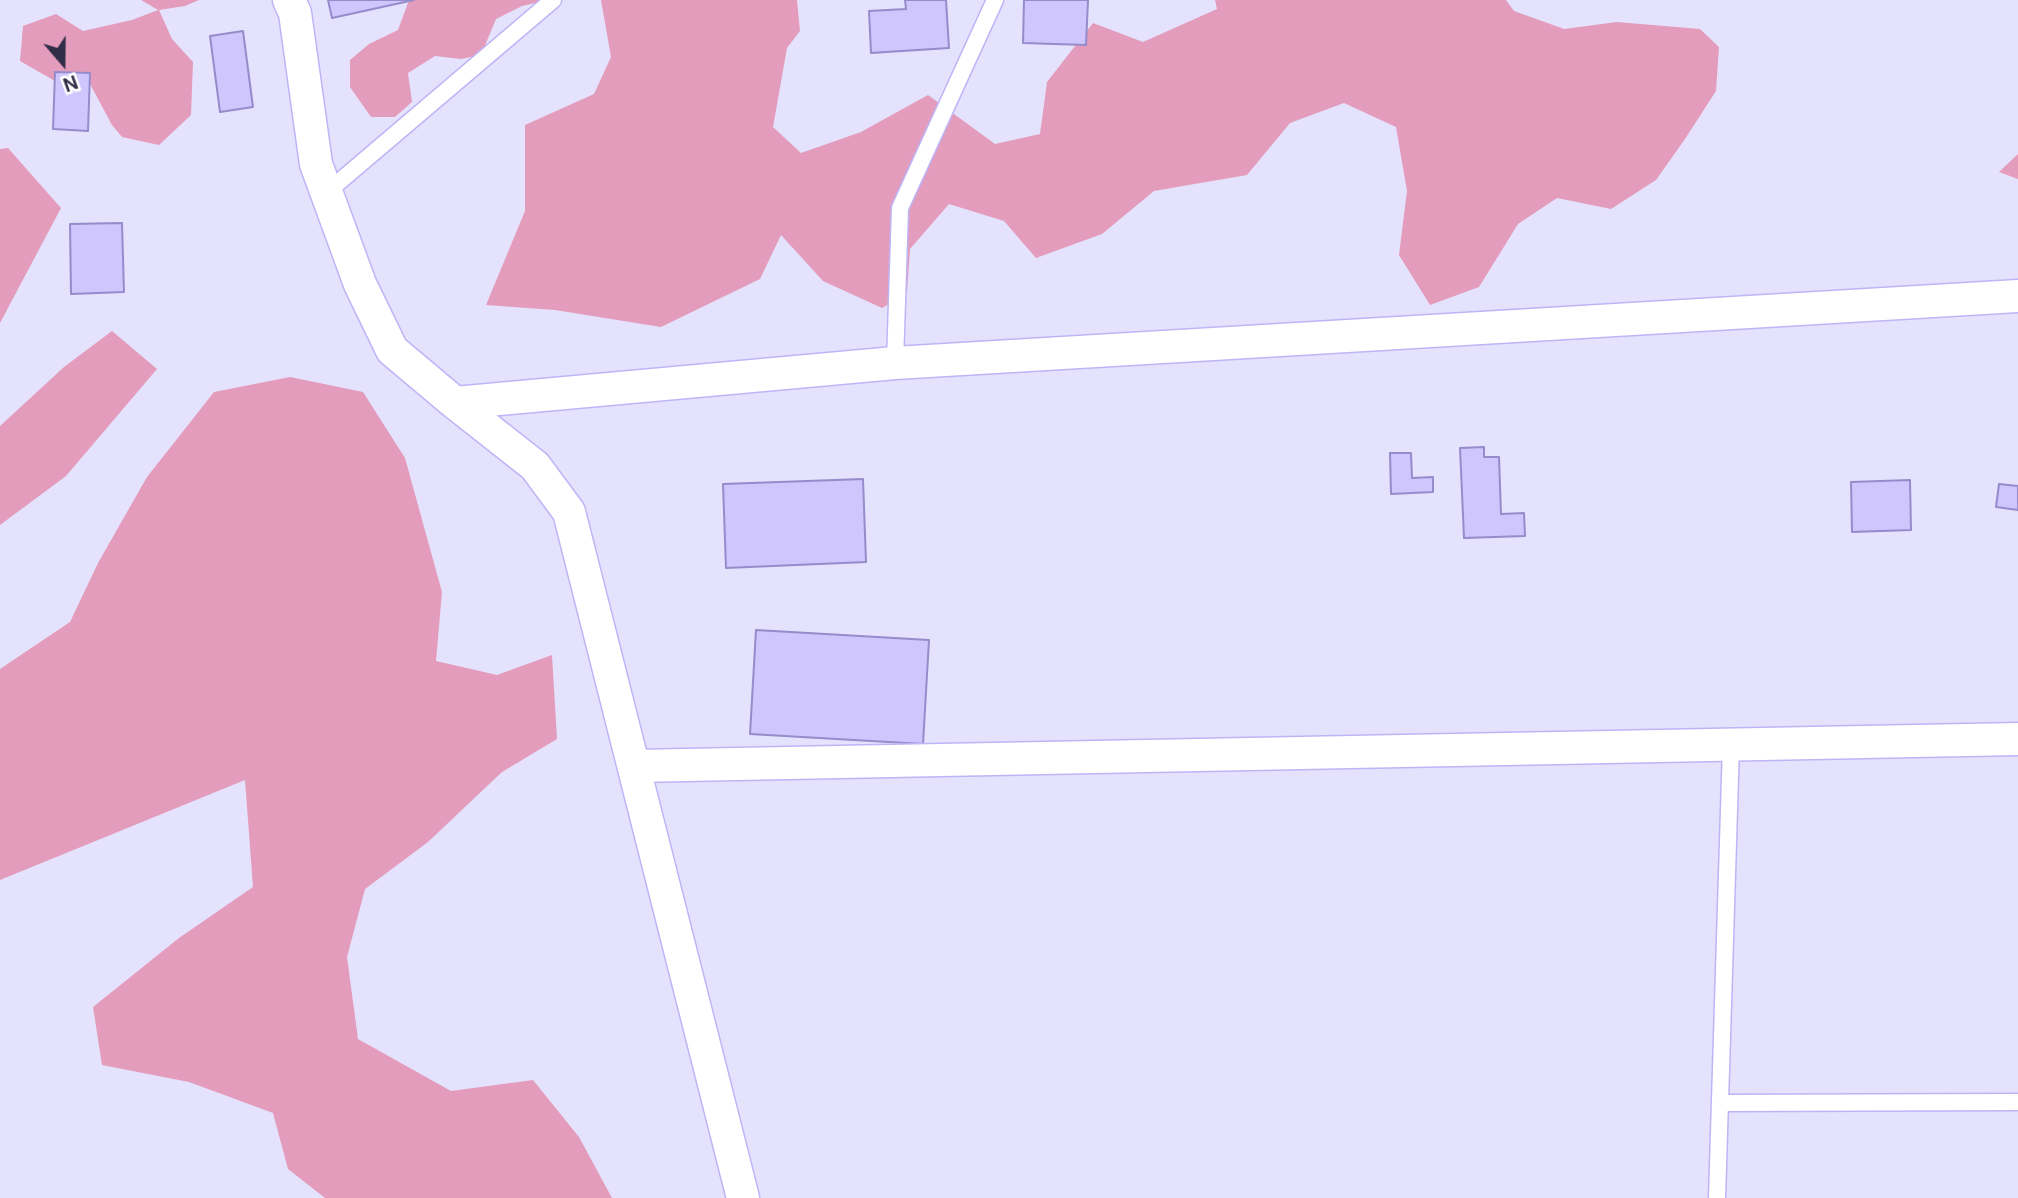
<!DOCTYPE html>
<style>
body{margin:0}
#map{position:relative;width:2018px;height:1198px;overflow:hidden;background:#e5e2fd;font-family:"DM Sans",sans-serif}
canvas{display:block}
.north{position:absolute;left:28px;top:28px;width:70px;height:70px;-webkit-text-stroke:5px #fff;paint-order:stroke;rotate:160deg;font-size:19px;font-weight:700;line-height:28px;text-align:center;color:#312c47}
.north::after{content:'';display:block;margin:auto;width:24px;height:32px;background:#312c47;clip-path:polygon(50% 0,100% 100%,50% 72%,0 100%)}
</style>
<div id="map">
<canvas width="2018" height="1198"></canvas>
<div class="north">N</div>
</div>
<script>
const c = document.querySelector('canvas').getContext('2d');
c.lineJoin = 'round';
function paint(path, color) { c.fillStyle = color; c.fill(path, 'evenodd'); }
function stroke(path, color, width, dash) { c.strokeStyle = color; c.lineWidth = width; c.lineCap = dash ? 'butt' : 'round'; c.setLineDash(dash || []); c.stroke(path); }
paint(new Path2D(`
 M141,0H199L185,6L159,10L172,39L193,62L191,115L159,145L122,137L112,125L90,84L55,81L20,61L23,26L56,14L83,31L132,20L158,10Z
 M409,0H548L522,6L496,19L481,55L461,59L435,56L408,73L412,102L395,117H371L350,87V60L369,44L398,30Z
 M601,0H797L800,31L787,48L773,127L801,153L861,132L928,95L995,144L1040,134L1047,82L1093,23L1143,42L1217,9L1215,0H1506L1514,11L1564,29L1617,22L1700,29L1719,47L1716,91L1685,139L1656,180L1611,209L1557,198L1518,224L1479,287L1430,305L1399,255L1407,191L1396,127L1344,103L1290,123L1247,175L1154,191L1102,234L1036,258L1004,221L949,204L910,249L907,293L882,308L823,281L781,235L760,279L661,327L555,310L486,305L525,211V125L594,94L611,57Z
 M8,148L61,208L0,323V149Z
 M2018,154V179L1999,172Z
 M112,331L157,369L66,476L0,525V426L64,367Z
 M290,377L363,392L405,458L442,592L436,661L497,675L552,655L557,739L502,772L428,842L365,889L347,957L358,1039L451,1091L533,1080L579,1137L612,1198H325L288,1169L273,1113L189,1082L102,1065L93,1007L179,938L253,887L245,780L0,880V669L70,622L98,563L147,477L214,392Z`), '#e39cbb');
const building = new Path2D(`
 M328,0H414L332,18Z
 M905,0H946L949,48L871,53L869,11L906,9Z
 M1024,0H1088L1086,45L1023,43Z
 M243,31L253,107L220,112L210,36Z
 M55,72L90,73L88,131L53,129Z
 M122,223L124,292L71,294L70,224Z
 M1484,447V457H1499L1501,514L1524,513L1525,536L1464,538L1460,448Z
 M1390,453H1411L1412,478L1433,477V492L1391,494Z
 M863,479L866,562L726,568L723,484Z
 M1910,480L1911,530L1852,532L1851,482Z
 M1999,484L2018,486V510L1996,507Z
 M756,630L929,640L923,744L750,734Z`);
paint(building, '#cec6fc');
stroke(building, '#968bcb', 2);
const service = new Path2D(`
 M326,193L553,0
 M895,363L900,208L995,0
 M1720,1103L2018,1102
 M1717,1198L1731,745`);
const minor = new Path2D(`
 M289,0L295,13L316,164L360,284L392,350L455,403L895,363L2018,296
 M455,403L535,466L569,512L743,1198
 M634,766L2018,739`);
stroke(service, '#bfb4f6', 19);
stroke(minor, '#bfb4f6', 35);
stroke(service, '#fff', 16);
stroke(minor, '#fff', 32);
</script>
